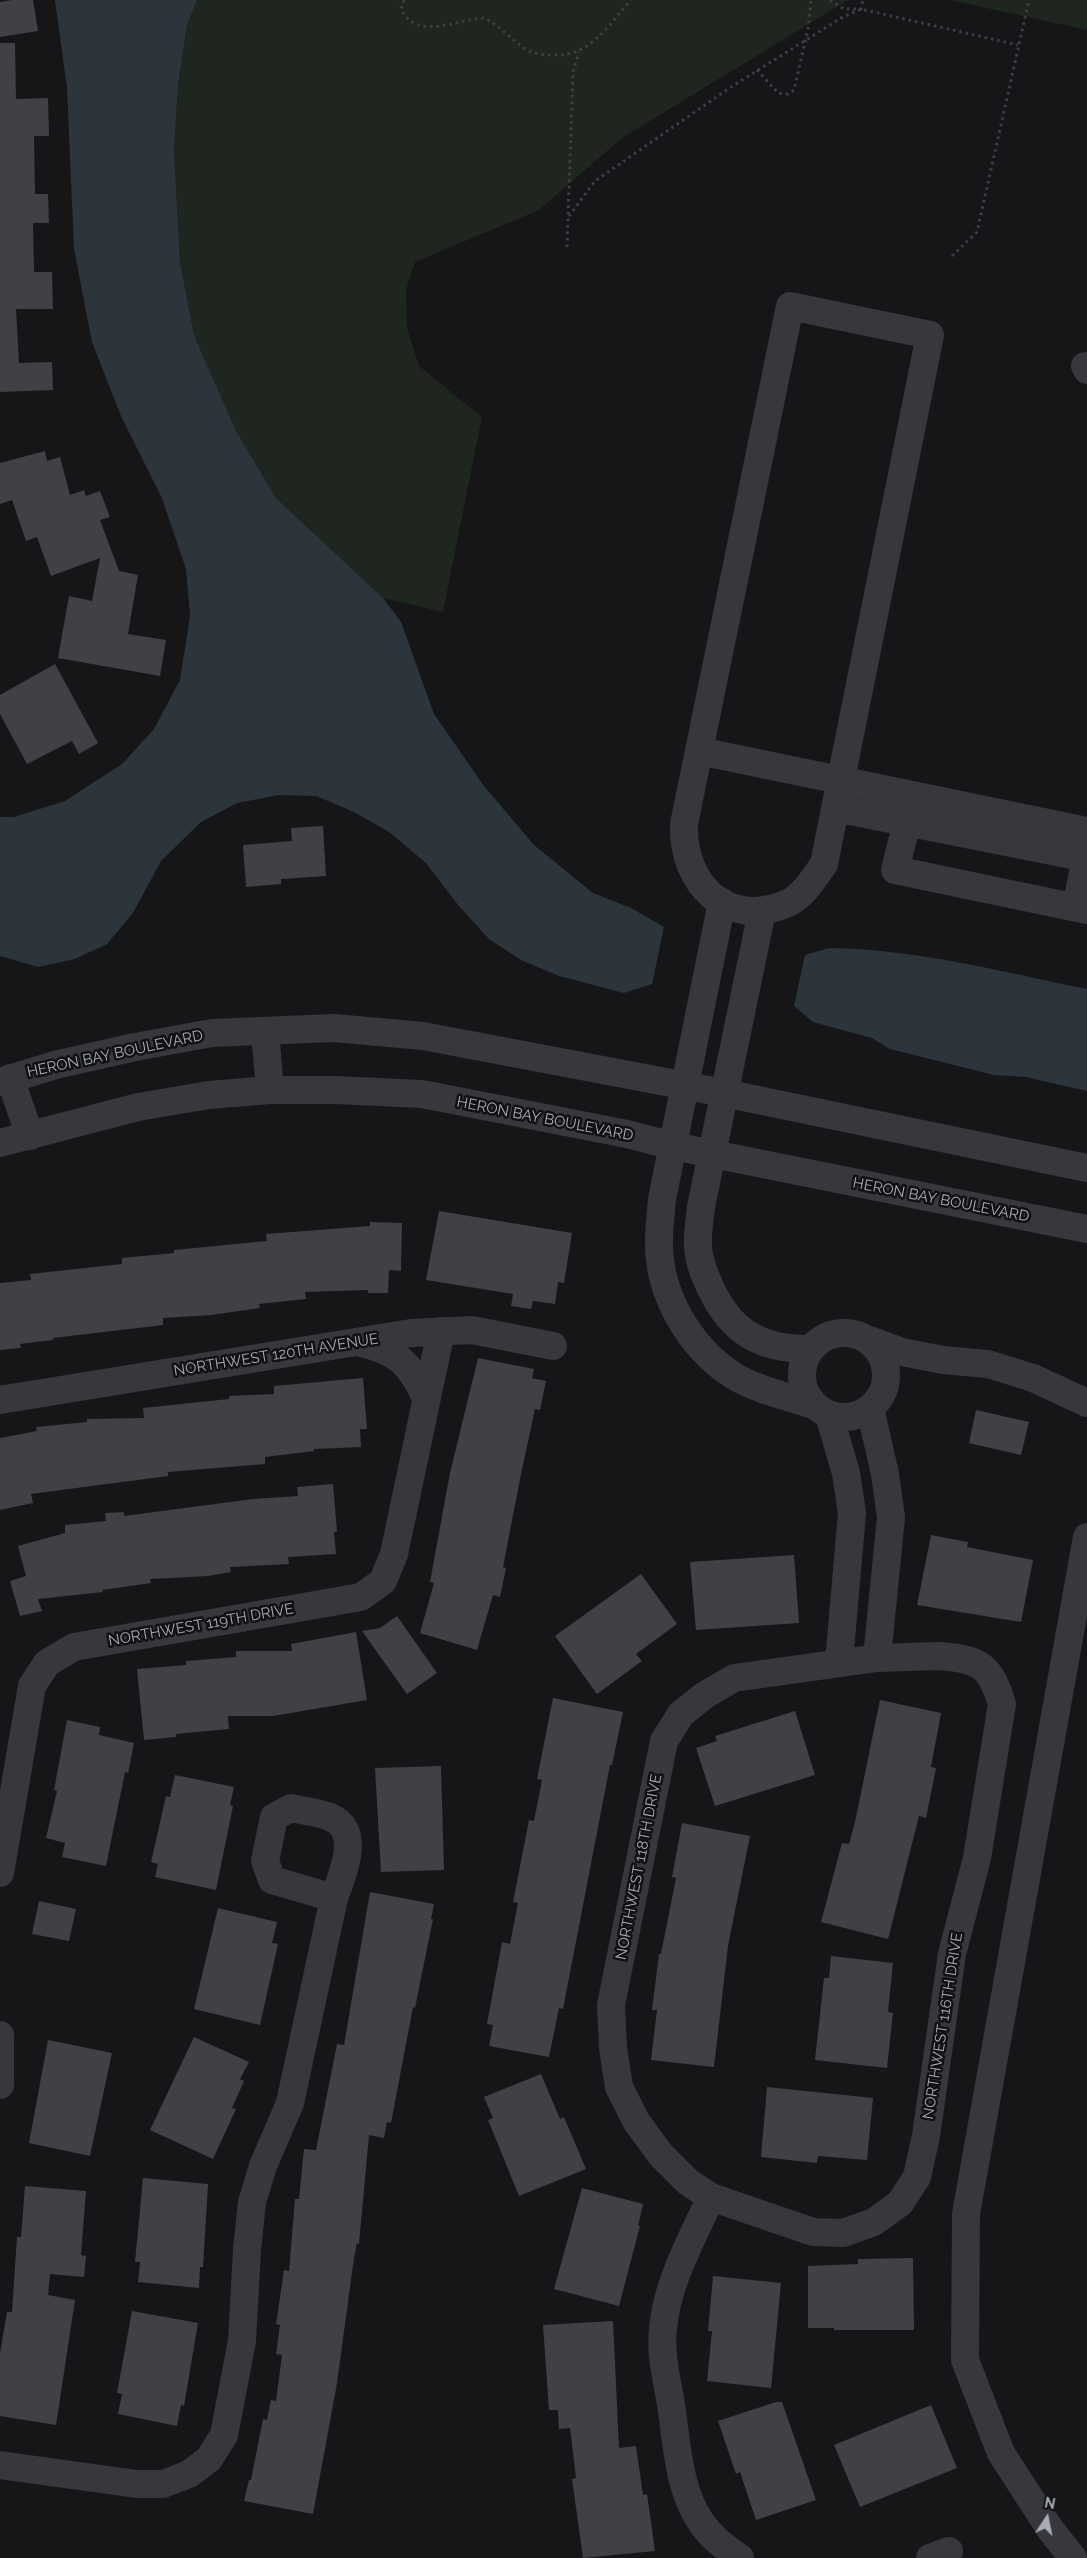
<!DOCTYPE html>
<style>
body{margin:0}
#map{position:relative;width:1087px;height:2558px;overflow:hidden;background:#161618;font-family:Raleway,sans-serif}
canvas{display:block}
.north{position:absolute;left:1022px;top:2493px;width:50px;height:50px;-webkit-text-stroke:4px #111113;paint-order:stroke;rotate:11deg;font-size:14px;font-weight:700;line-height:20px;text-align:center;color:#a8adb8}
.north::after{content:'';display:block;margin:auto;width:18px;height:22px;background:#a8adb8;clip-path:polygon(50% 0,100% 100%,50% 72%,0 100%)}
</style>
<div id="map">
<canvas width="1087" height="2558"></canvas>
<div class="north">N</div>
</div>
<script>
const c = document.querySelector('canvas').getContext('2d');
c.lineJoin = 'round';
function paint(path, color) { c.fillStyle = color; c.fill(path, 'evenodd'); }
function stroke(path, color, width, dash) { c.strokeStyle = color; c.lineWidth = width; c.lineCap = dash ? 'butt' : 'round'; c.setLineDash(dash || []); c.stroke(path); }
function label(font, color, halo, rows, align = 'center') {
  c.font = font + ' Raleway,sans-serif'; c.lineWidth = 5; c.setLineDash([]); c.textBaseline = 'middle'; c.strokeStyle = halo; c.fillStyle = color; for (const [text, x, y, turn = 0] of rows) {
    c.save(); c.translate(x, y); c.rotate((+turn || 0) * Math.PI / 180); c.textAlign = isNaN(turn) ? turn : align; if (halo) c.strokeText(text, 0, 0); c.fillText(text, 0, 0); c.restore();
  }
}
paint(new Path2D(`
 M197,0H848L622,138L539,210L415,262L406,290L407,328L419,366L482,417L443,612L383,598L276,498L236,431L194,335L180,262L174,151L178,85L187,25Z
 M950,0H1087V30Z`), '#1e261f');
paint(new Path2D(`
 M55,0H197L187,25L178,85L174,151L180,262L194,335L236,431L276,498L383,598L401,622L434,714L484,786L534,845L593,893L631,908L664,927L652,984L624,993L559,976L521,960L489,939L458,905L426,863L389,832L354,812L316,796L279,795L237,803L201,822L161,861L133,913L107,944L75,959L38,967L0,956V817H14L65,801L122,764L154,729L180,680L190,616L186,569L162,498L121,416L92,342L74,249L67,88Z
 M829,948C916,949 1002,972 1087,989V1091L1026,1077L994,1075L890,1049L872,1038L813,1022L794,1006L805,955Z`), '#2c353c');
paint(new Path2D(`
 M12,0H33L38,31L0,37V2Z
 M0,43H15L16,99L48,98L49,136H34L35,194H48L49,223H33L34,272H52L53,309H16L19,363L52,362L53,390L0,392Z
 M45,451L47,461L60,457L70,495L84,490L86,496L100,491L110,517L100,520L119,571L138,575L128,634L166,640L160,676L58,658L69,596L92,601L100,558L51,576L37,537L26,541L12,500L0,504V463Z
 M55,664L98,743L79,754L72,741L27,764L0,714V695Z
 M323,826L326,876L281,879V884L246,887L243,845L292,841L291,828Z
 M439,1211L572,1233L564,1283L558,1282L555,1304L533,1301L531,1309L511,1306L513,1294L426,1280Z
 M370,1222L402,1223L401,1271L389,1270L388,1293H368V1290L305,1292L306,1299L259,1304L260,1308L211,1315L163,1318V1325L53,1338V1340L20,1344L21,1348L0,1350V1283L31,1280L30,1274L122,1264V1258L174,1253V1250L267,1241L266,1234L370,1226Z
 M478,1358L534,1369L532,1378L546,1381L540,1410L535,1409L521,1474L503,1567L506,1568L500,1597L493,1595L477,1650L420,1633L434,1583L430,1582L450,1473Z
 M363,1378L367,1429H360L361,1447L314,1449V1451L265,1457V1464L168,1472V1476L31,1494L33,1503L0,1510V1438L37,1431L36,1427L87,1422V1419L144,1418L143,1408L229,1399V1396L274,1394V1386Z
 M976,1410L1029,1422L1021,1455L969,1443Z
 M333,1484L337,1532H334L336,1554L288,1557L289,1564L230,1567L231,1572L208,1576L150,1579L151,1583L102,1590L103,1592L38,1599L42,1611L20,1616L10,1581L26,1576L18,1546L65,1533V1525L106,1521L105,1513L124,1512V1516L253,1499L298,1496L297,1487Z
 M931,1535L968,1542L967,1547L1033,1560L1021,1622L917,1605Z
 M794,1555L799,1623L696,1630L690,1562Z
 M641,1574L677,1624L636,1654L642,1661L597,1694L555,1636Z
 M397,1616L437,1673L407,1694L362,1631L380,1628Z
 M356,1632L367,1700L273,1716H228L229,1729L176,1734V1737L144,1740L137,1669L186,1665V1661L236,1657V1651H292L291,1644Z
 M553,1698L623,1712L612,1765H610L563,2009L559,2008L549,2057L489,2046L493,2025L487,2024L502,1942L510,1944L518,1903L513,1902L529,1820L534,1821L542,1780L537,1779Z
 M880,1700L941,1713L931,1767L936,1768L926,1818L919,1816L888,1939L821,1922L842,1843L849,1844L855,1822Z
 M795,1711L815,1775L715,1806L696,1748L717,1741L715,1736Z
 M67,1720L100,1727L99,1735L134,1743L128,1773L125,1772L106,1866L62,1857L65,1843L46,1838L57,1791L54,1790Z
 M441,1766L444,1870L381,1872L375,1768Z
 M175,1775L234,1787L230,1805L233,1806L216,1890L155,1877L158,1864L151,1862L166,1796L170,1797Z
 M682,1823L750,1836L728,1946L714,2067L651,2060L657,2010H652L659,1954H661L676,1878L672,1877Z
 M370,1892L434,1904L431,1919H433L415,2008L413,2007L391,2123L387,2122L384,2138L369,2135L359,2244L357,2243L354,2258L337,2383L313,2514L244,2501L249,2480H251L263,2419L267,2420L271,2400L276,2401L282,2355L276,2354L280,2325L276,2324L284,2270L289,2271L295,2199H299L304,2149L316,2150L337,2044L344,2045Z
 M39,1901L76,1909L69,1941L32,1934Z
 M218,1908L277,1922L272,1943L278,1944L260,2025L194,2009Z
 M831,1956L893,1963L888,2012L893,2013L887,2068L815,2060L824,1978H829Z
 M194,2037L249,2062L240,2079L244,2081L232,2108L236,2109L213,2159L150,2130Z
 M48,2040L112,2053L90,2156L29,2143Z
 M541,2074L560,2119L564,2117L586,2169L519,2196L488,2120L493,2118L484,2097Z
 M767,2087L873,2098L867,2160L818,2156L817,2163L761,2157Z
 M143,2178L208,2184L203,2267H200L199,2288L138,2282L140,2262H135Z
 M25,2186L86,2191L81,2255L86,2256L84,2277L50,2274L48,2295L75,2300L56,2425L0,2416V2353L7,2312H12L17,2237H21Z
 M582,2188L643,2204L638,2226H640L619,2306L554,2289Z
 M913,2258L914,2330H834V2328H808V2266L858,2264V2259Z
 M713,2276L781,2283L771,2388L707,2381L712,2331H708Z
 M132,2311L198,2323L184,2406L181,2405L177,2426L118,2414L122,2394L117,2393Z
 M613,2321L619,2448L636,2446L643,2495L647,2494L655,2551L583,2558L572,2479L576,2478L570,2428L559,2429L558,2410H549L543,2325Z
 M776,2402H782L816,2500L756,2520L740,2472L736,2474L718,2421Z
 M931,2405L957,2468L860,2507L834,2445Z`), '#404145');
stroke(new Path2D(`
 M404,0L401,9C417,42 458,19 484,18C501,26 512,41 527,50C535,54 545,55 553,55C592,56 608,25 631,0
 M830,0L844,9H861L863,0
 M757,70L778,93L788,94L794,90L808,29L811,0
 M569,216L595,181L728,89L841,18L861,9L1018,45
 M567,247L573,72L579,52
 M952,256L977,232L1029,0`), '#3d3f44', 3, [2.5, 4]);
stroke(new Path2D(`
 M790,306L930,335L824,864C814,878 803,896 788,903C727,930 682,884 684,824Z
 M1085,366L1087,370
 M699,751L1087,831
 M835,808L1087,858
 M907,822L895,870L1087,910
 M722,902L662,1199C661,1213 659,1227 659,1241C658,1294 690,1348 734,1376C757,1390 787,1396 813,1405
 M1076,907L1086,858
 M762,911L701,1207C700,1219 697,1233 698,1245C698,1260 705,1276 711,1289C732,1333 761,1349 809,1349
 M265,1031L270,1090
 M10,1078L30,1136
 M0,1082L55,1065L135,1047L212,1033L334,1028L423,1036L724,1093L1087,1168
 M0,1143L138,1107L209,1095L270,1090H335L422,1094L627,1134L673,1146L1087,1229
 M802 1375a42 42 0 1 1 84 0a42 42 0 1 1-84 0Z
 M869,1340L902,1352L943,1360L988,1364L1033,1378L1087,1403
 M361,1343C398,1352 410,1363 426,1398
 M0,1400L411,1333L472,1330L553,1346
 M870,1408L885,1474L891,1517L877,1658
 M829,1415L846,1473L852,1513L839,1662
 M939,1656C980,1659 990,1665 1002,1704L977,1858L952,1954L926,2136L917,2177L900,2203L874,2222L843,2233L813,2232L711,2197L688,2182L661,2155L636,2121L619,2087L613,2048L611,2005L664,1741L681,1714L705,1695L734,1678L877,1658Z
 M0,1873L32,1686L47,1663L74,1647L361,1597L383,1581L394,1554L441,1331
 M0,2035V2085
 M711,2197C692,2239 667,2282 663,2329C660,2354 667,2380 671,2404C677,2443 678,2492 703,2525C713,2539 726,2548 740,2558
 M0,2465L137,2484H163L189,2474L209,2459L224,2435L242,2341L247,2250L252,2202L263,2166L290,2103L334,1898C342,1875 363,1831 330,1817C318,1812 303,1811 291,1808L274,1817L265,1861L272,1880L334,1898
 M930,2558L949,2551
 M1073,2558L1050,2529L1001,2453L965,2360L966,2214L1087,1537`), '#37383d', 28);
label('15px', '#a8adb8', '#111113', [
 ["HERON BAY BOULEVARD",115,1054,-12],
 ["HERON BAY BOULEVARD",545,1119,11],
 ["HERON BAY BOULEVARD",941,1200,11],
 ["NORTHWEST 120TH AVENUE",276,1355,-9],
 ["NORTHWEST 119TH DRIVE",201,1625,-10],
 ["NORTHWEST 118TH DRIVE",639,1867,-79],
 ["NORTHWEST 116TH DRIVE",943,2026,-81]
]);
</script>
